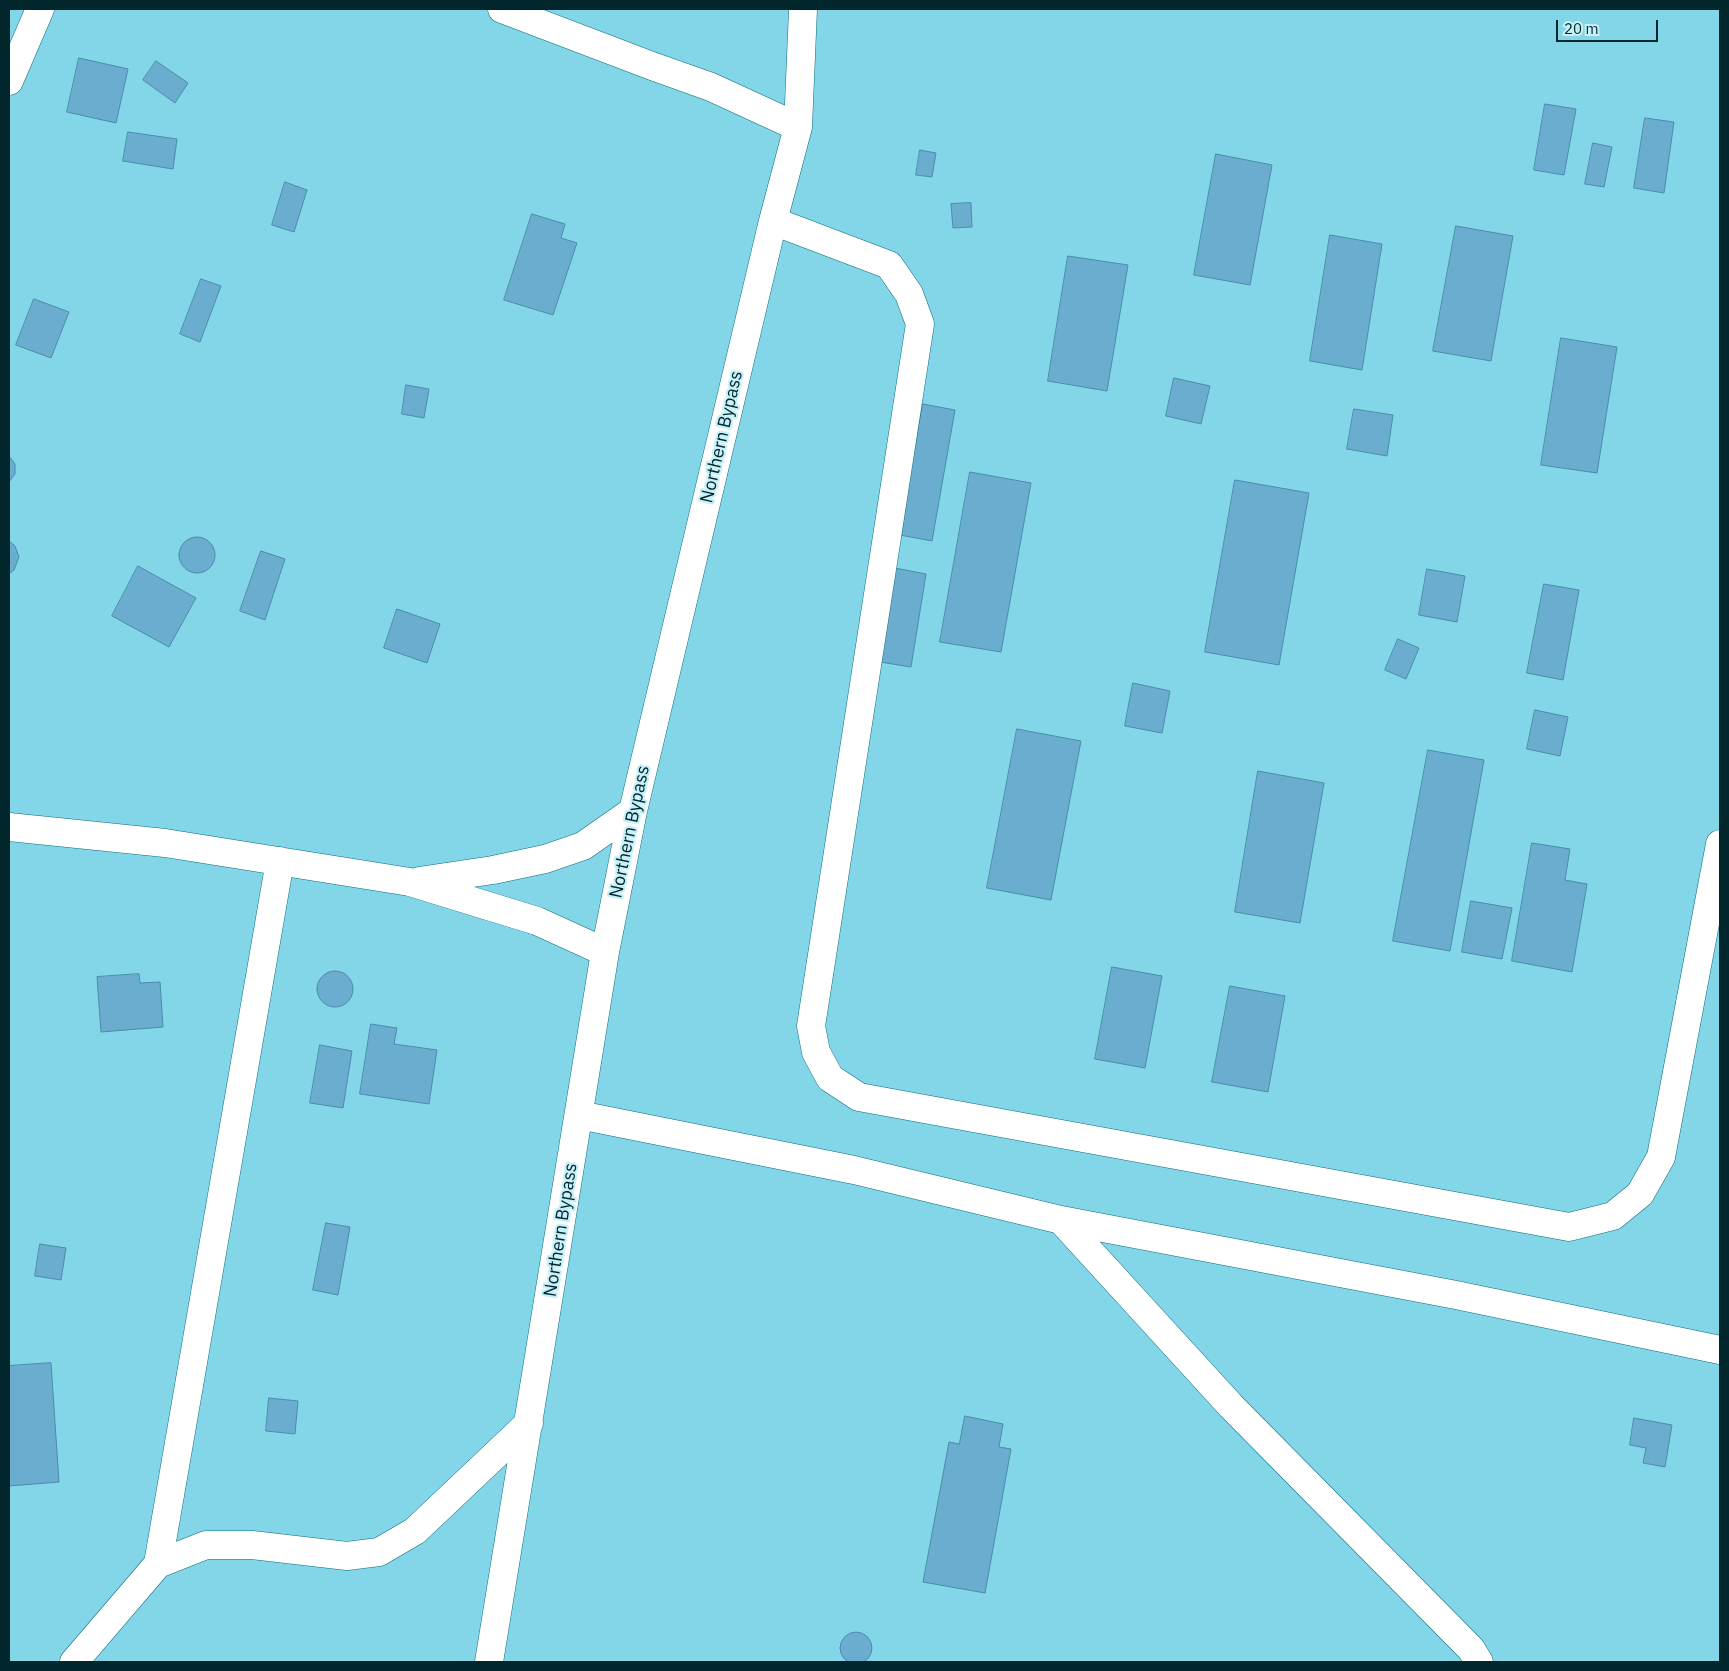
<!DOCTYPE html>
<style>
body{margin:0}
#map{position:relative;width:1729px;height:1671px;overflow:hidden;background:#83d6e7;font-family:"IBM Plex Sans",sans-serif}
canvas{display:block}
.frame{position:absolute;inset:0;border:10px solid #01272d;pointer-events:none}
.scale{position:absolute;left:1556px;top:20px;width:102px;height:22px;box-sizing:border-box;border:2px solid #01272d;border-top:0;padding-left:6px;font-size:15px;line-height:18px;white-space:nowrap;color:#01272d;-webkit-text-stroke:4px #c8f0f8;paint-order:stroke}
</style>
<div id="map">
<canvas width="1729" height="1671"></canvas>
<div class="frame"></div>
<div class="scale">20 m</div>
</div>
<script>
const c = document.querySelector('canvas').getContext('2d');
c.lineJoin = 'round';
function paint(path, color) { c.fillStyle = color; c.fill(path, 'evenodd'); }
function stroke(path, color, width, dash) { c.strokeStyle = color; c.lineWidth = width; c.lineCap = dash ? 'butt' : 'round'; c.setLineDash(dash || []); c.stroke(path); }
function label(font, color, halo, rows, align = 'center') {
  c.font = font + ' "IBM Plex Sans",sans-serif'; c.lineWidth = 4.5; c.setLineDash([]); c.textBaseline = 'middle'; c.strokeStyle = halo; c.fillStyle = color; for (const [text, x, y, turn = 0] of rows) {
    c.save(); c.translate(x, y); c.rotate((+turn || 0) * Math.PI / 180); c.textAlign = isNaN(turn) ? turn : align; if (halo) c.strokeText(text, 0, 0); c.fillText(text, 0, 0); c.restore();
  }
}
const building = new Path2D(`
 M79,58L128,69L116,123L67,112Z
 M156,61L188,83L175,103L143,80Z
 M1545,104L1576,109L1564,175L1534,170Z
 M1645,118L1674,122L1664,193L1634,188Z
 M128,132L177,139L173,169L123,161Z
 M1593,143L1612,147L1604,187L1585,184Z
 M920,150L936,153L932,177L916,175Z
 M1216,154L1272,165L1250,285L1194,275Z
 M285,182L307,190L294,232L272,225Z
 M971,203L972,227L953,228L951,204Z
 M532,214L565,224L561,238L577,243L553,315L504,300Z
 M1456,226L1513,236L1491,361L1433,351Z
 M1330,235L1382,244L1362,370L1310,361Z
 M1068,256L1128,265L1107,391L1048,381Z
 M201,279L221,286L200,342L180,334Z
 M34,299L69,312L51,358L16,345Z
 M1561,338L1617,347L1597,473L1541,465Z
 M1174,378L1210,386L1201,424L1166,416Z
 M406,385L429,389L424,418L402,414Z
 M923,404L955,410L932,541L900,535Z
 M1354,409L1393,415L1387,456L1347,449Z
 M9,456L15,464V474L9,482Z
 M970,472L1031,483L1001,652L940,642Z
 M1235,480L1309,493L1279,665L1205,652Z
 M179 555a18 18 0 1 1 36 0a18 18 0 1 1-36 0Z
 M9,541L15,546L19,557L14,570L9,574Z
 M261,551L285,559L265,620L240,611Z
 M138,566L196,598L169,647L112,616Z
 M895,568L926,574L911,667L880,662Z
 M1427,569L1465,576L1457,622L1419,615Z
 M1544,584L1579,590L1563,680L1527,673Z
 M397,609L440,624L427,663L384,648Z
 M1398,639L1419,648L1406,679L1385,670Z
 M1133,683L1170,691L1162,733L1125,726Z
 M1535,710L1568,717L1560,756L1527,749Z
 M1017,729L1081,741L1051,900L987,888Z
 M1428,750L1484,760L1450,951L1393,941Z
 M1258,771L1324,783L1300,923L1235,912Z
 M1532,843L1570,849L1565,880L1587,884L1572,972L1512,961Z
 M1471,901L1512,908L1502,959L1462,952Z
 M1112,967L1162,976L1145,1068L1095,1059Z
 M317 989a18 18 0 1 1 36 0a18 18 0 1 1-36 0Z
 M139,974L140,983L160,982L163,1027L101,1032L97,977Z
 M1230,986L1285,996L1268,1092L1212,1082Z
 M371,1024L397,1028L394,1044L437,1050L429,1104L360,1094Z
 M320,1045L352,1051L343,1108L310,1103Z
 M326,1223L350,1227L338,1295L313,1290Z
 M40,1244L66,1248L61,1280L35,1276Z
 M51,1363L59,1482L9,1486V1366Z
 M269,1398L298,1401L295,1434L266,1431Z
 M965,1416L1003,1424L999,1447L1011,1449L985,1593L923,1582L949,1442L959,1444Z
 M1634,1418L1672,1425L1665,1467L1643,1463L1646,1448L1630,1445Z
 M840 1648a16 16 0 1 1 32 0a16 16 0 1 1-32 0Z`);
paint(building, '#6aadcf');
stroke(building, '#498cac', 1);
const minor = new Path2D(`
 M502,9L652,66L711,87L798,127
 M9,81L40,9
 M773,221L889,265L909,294L920,324L811,1026L816,1052L830,1078L859,1097L1569,1227L1613,1216L1640,1194L1661,1157L1720,844
 M9,827L165,843L410,882L537,921L605,952
 M419,881L493,870L545,859L583,846L633,811
 M579,1115L854,1170L1061,1220L1456,1295L1720,1350
 M1061,1220L1231,1406L1471,1649L1479,1662
 M158,1564L280,861
 M74,1662L158,1564L206,1545H252L347,1556L379,1552L415,1531L529,1423
 M489,1662L605,952L633,811L773,221L798,127L803,9`);
stroke(minor, '#086e7d', 29);
stroke(minor, '#fff', 28);
label('18px', '#01272d', '#c8f0f8', [
 ["Northern Bypass",722,437,-77],
 ["Northern Bypass",630,832,-78],
 ["Northern Bypass",561,1230,-81]
]);
</script>
